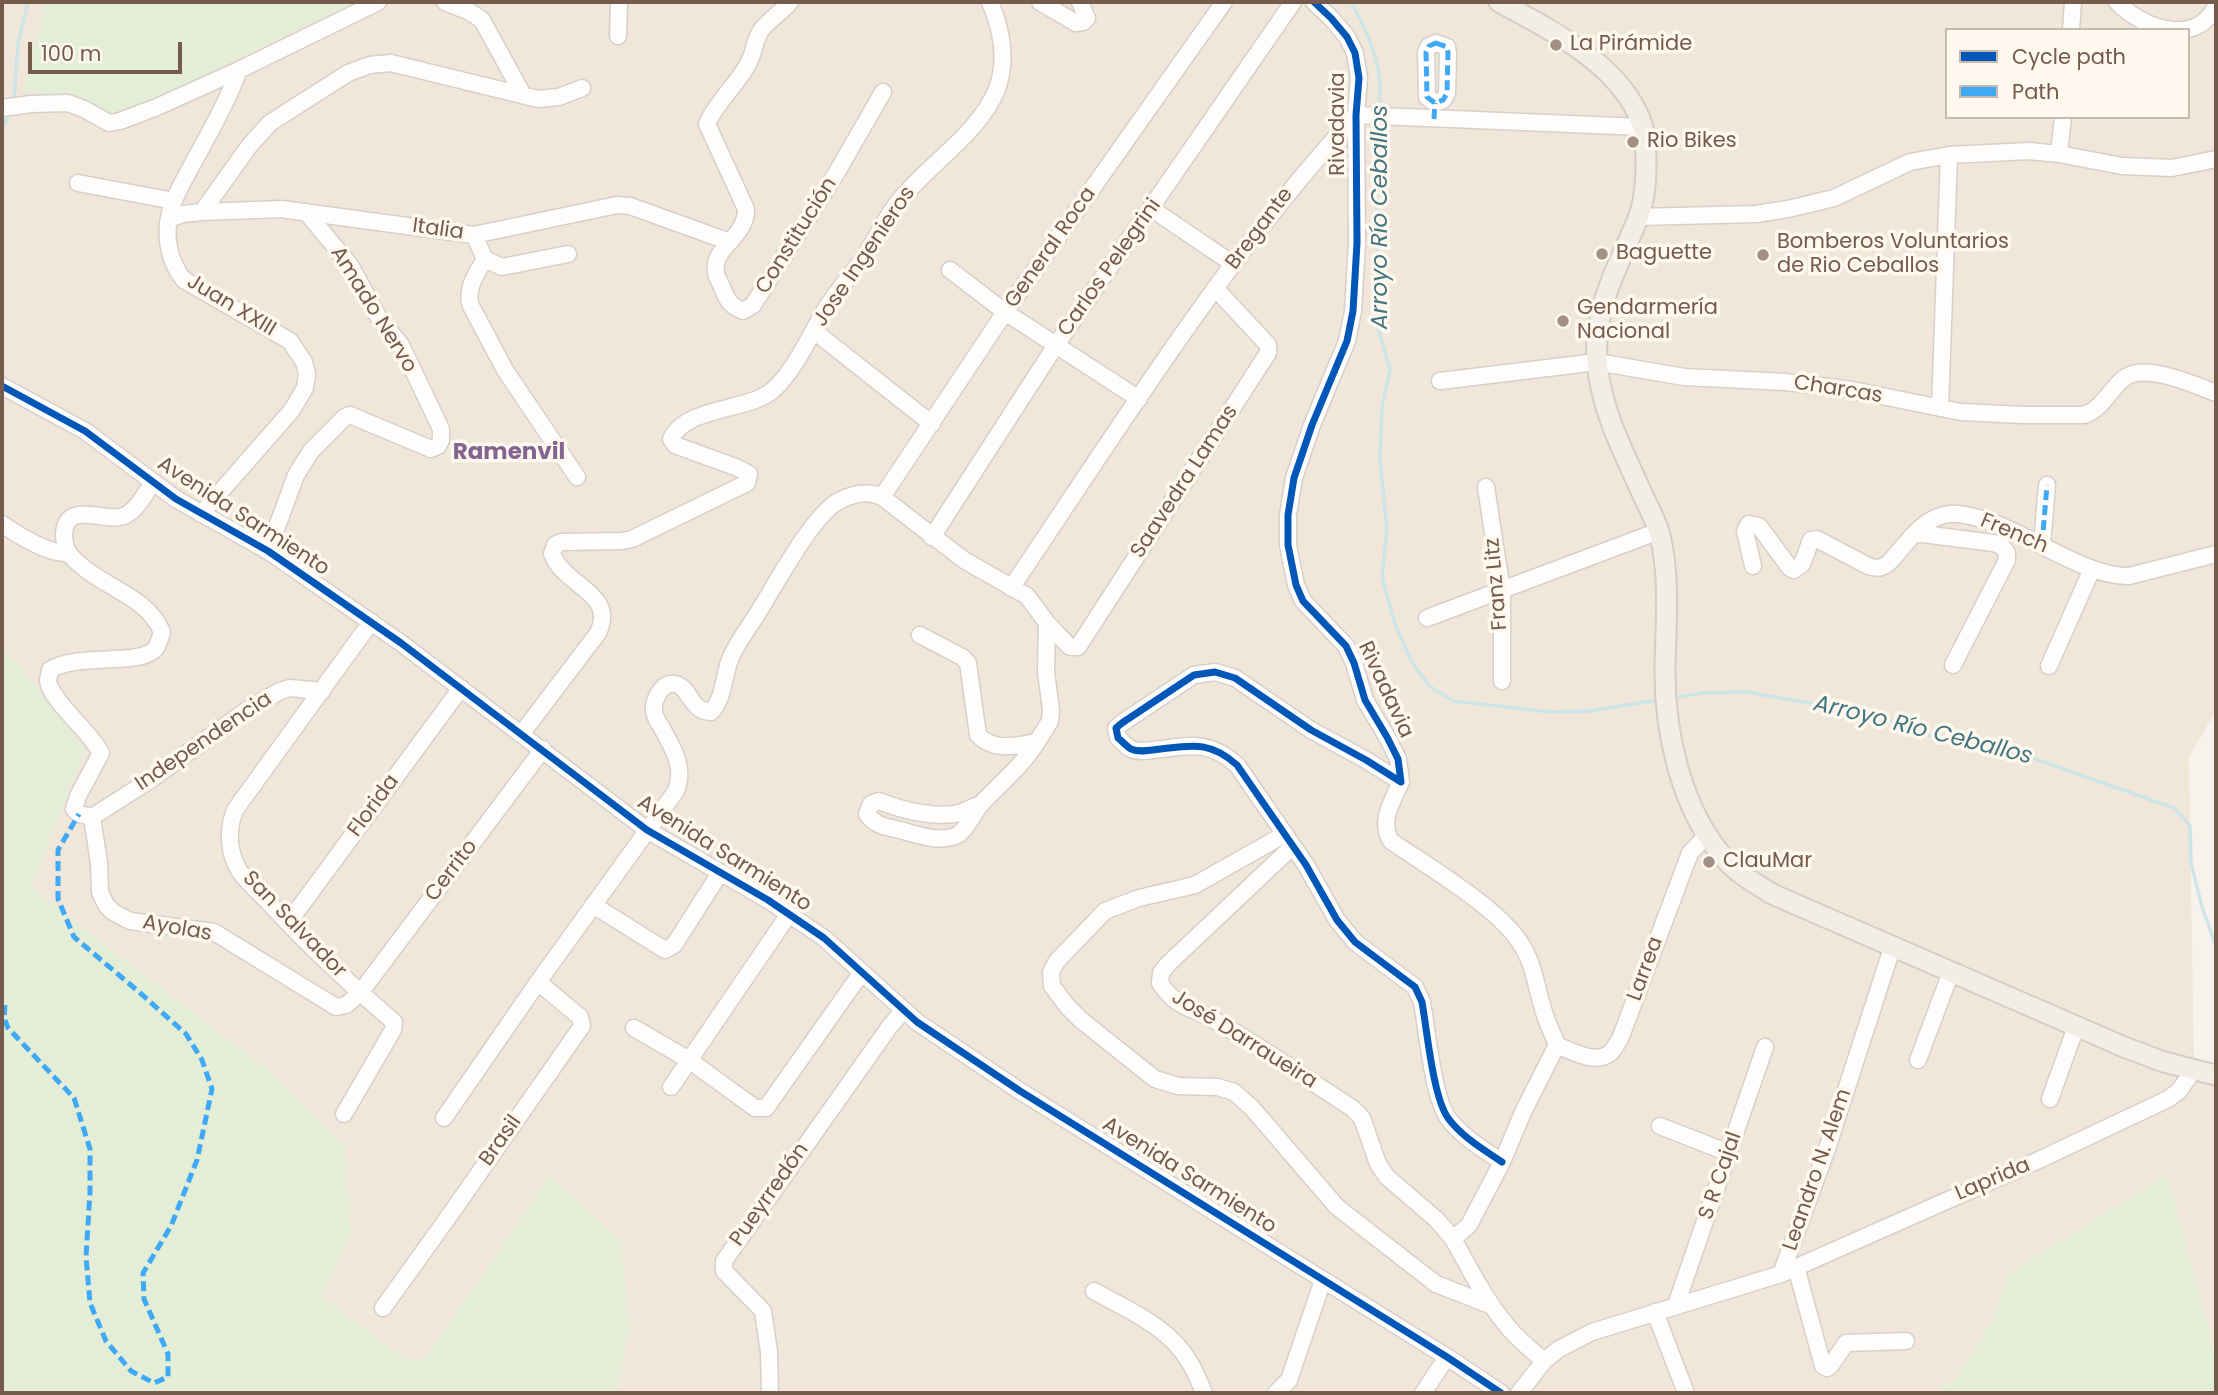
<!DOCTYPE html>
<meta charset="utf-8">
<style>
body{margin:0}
#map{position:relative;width:2218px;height:1395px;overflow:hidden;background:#f7f3ec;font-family:Poppins,sans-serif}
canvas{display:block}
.frame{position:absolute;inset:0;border:4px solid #755b4c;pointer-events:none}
.legend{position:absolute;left:1945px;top:28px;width:245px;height:91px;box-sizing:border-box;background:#fef8ee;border:2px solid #c7b9ad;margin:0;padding:9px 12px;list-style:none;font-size:21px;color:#755b4c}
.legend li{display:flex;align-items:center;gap:14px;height:35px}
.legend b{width:35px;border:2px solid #c7b9ad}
.scale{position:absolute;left:28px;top:42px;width:154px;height:32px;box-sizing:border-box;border:4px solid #755b4c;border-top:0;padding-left:9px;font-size:21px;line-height:24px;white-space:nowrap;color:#755b4c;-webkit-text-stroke:5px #fef8ee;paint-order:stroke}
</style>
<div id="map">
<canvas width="2218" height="1395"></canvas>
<div class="frame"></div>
<ul class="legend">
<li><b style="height:9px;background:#0057b8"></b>Cycle path</li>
<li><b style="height:9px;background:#3fa9f5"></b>Path</li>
</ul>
<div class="scale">100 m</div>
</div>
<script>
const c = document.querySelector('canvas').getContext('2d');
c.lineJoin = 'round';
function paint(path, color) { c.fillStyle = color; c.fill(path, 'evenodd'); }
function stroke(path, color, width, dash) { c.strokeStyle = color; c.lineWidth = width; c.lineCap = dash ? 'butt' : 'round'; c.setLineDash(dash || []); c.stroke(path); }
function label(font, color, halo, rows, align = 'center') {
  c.font = font + ' Poppins,sans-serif'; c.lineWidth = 7; c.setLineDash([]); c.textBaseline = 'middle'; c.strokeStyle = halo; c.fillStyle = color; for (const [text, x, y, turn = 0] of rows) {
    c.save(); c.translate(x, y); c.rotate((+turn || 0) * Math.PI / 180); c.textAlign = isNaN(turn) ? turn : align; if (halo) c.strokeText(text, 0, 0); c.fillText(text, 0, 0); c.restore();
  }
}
paint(new Path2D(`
 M2,2H2216V710L2189,758L2194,1069L2216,1075V1357L2167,1176L2031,1259L2007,1277L1996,1315L1956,1378L1936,1393H616L630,1327L550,1175L424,1361L403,1357L320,1296L351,1234L269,1071L31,888L84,749L2,648ZM1947,30H2188V117H1947Z`), '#f0e6da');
paint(new Path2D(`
 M46,2H360L299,28L253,52L237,58L199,81L124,114L100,112L78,97L23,93Z
 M2,644L85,749L31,888L269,1071L345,1145L351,1234L321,1296L403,1357L424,1361L550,1175L620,1240L630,1327L616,1393H2Z
 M2167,1175L2216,1357V1393H1936L1956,1378L1996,1315L2006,1277L2031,1259Z`), '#e4eed7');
stroke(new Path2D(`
 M1351,2C1364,25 1375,48 1379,74C1381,86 1379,100 1379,113
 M14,100L18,43L28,2
 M1379,121L1377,197V325L1390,369L1382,407L1380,461L1387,529L1382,577L1394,621L1410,659L1429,686L1453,701L1551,712L1589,711L1659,700
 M2,130L9,114
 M1673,698L1702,693L1747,692L1814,704L1838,705L1899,723L1930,736L1967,742L2021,754L2174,808L2190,826L2191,863L2202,907L2216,946`), '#cee5e7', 3.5);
const minor = new Path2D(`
 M445,2L470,12L482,20L523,95
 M790,2C782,12 770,19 762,29C755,38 755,49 750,60C739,84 717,100 707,124L746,209C747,237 711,248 716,272C716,277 720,282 722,287C727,300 730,306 743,311L753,305L837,172L883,92
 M1040,2L1076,23L1083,22L1087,18L1080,2
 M1314,2L1331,18L1347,37L1355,53L1359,78L1356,115L1357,243L1353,311L1347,341L1312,425L1294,478L1288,515V545L1296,585L1303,601L1346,646L1354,663L1365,700L1387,737L1398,759L1401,782L1366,760L1311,730L1235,678L1215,672L1194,675L1122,723L1116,728L1118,738C1122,741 1126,746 1131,749C1138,752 1145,751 1153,750C1189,746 1208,739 1237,765L1306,865L1337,920L1355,942L1415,987L1422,1002C1427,1030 1433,1097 1448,1118C1462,1137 1483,1149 1502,1162
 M2117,2C2142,28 2195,48 2216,6
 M2071,30L2073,2
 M618,36L619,2
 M1436,43L1447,47L1448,53L1447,93L1443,100L1435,103L1427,97L1426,52L1429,46Z
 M2,108L31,104L68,103L84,109L109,123L120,121L157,107L239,70L378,2
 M2059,154L2063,117
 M78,183L174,201
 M1152,209L1233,264
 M202,212L250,145L270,123L348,73L370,65L391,63L538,99L559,97L582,88
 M1638,217L1756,214L1788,209L1834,198L1910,162L1949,155L2029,151L2059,154L2122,166L2172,168L2216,159
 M169,219L183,214L202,212L281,209L474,235L485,259C477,273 465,289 471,306L505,370L577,477
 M474,235L617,205L630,206L730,242
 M485,259L502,267L568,254
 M950,270L1005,312L1139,399
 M814,331L932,424
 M1440,381L1597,362L1684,377L1785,382L1852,390L1961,412L2022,415H2084C2103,408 2109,391 2123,379C2143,361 2194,385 2216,393
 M2,386L85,431L176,499L268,551L323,589L401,643L647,830L768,900L824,938L917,1022L1020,1091L1447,1357L1501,1393
 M1940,408L1949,155
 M1486,487L1502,591V681
 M882,497L1005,312L1224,2
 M201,514L292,410L305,388L307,374L304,362L290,341L184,280C169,262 164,236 170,213C174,195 185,179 193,163C210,132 227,102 239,70
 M2,524C17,535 49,554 67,553
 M1915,533L1993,543L2002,546L2007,553V560L1953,665
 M932,537L1056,345L1293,2
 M2042,545L2047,485
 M268,551L296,475L311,451L345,417L350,415L431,449L438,446L441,440V429L401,345L379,318L350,265L306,212
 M1753,566L1745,531L1749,524L1759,526L1790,568L1794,570L1802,564L1811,540L1817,539L1868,566C1874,568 1879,569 1884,566C1889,564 1892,559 1896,555C1910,538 1927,515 1951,514C1959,513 1970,516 1978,518C2025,530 2084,577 2129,576L2216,554
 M1011,588C1120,427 1224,258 1356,115L1643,127
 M1427,618L1659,531
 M1047,623L1070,647H1078L1268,353V345L1215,288
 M2049,666L2092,569
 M522,733L598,633C617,593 565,587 552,554L555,545L561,542L622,541L632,539L747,483L749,474L738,468L675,445L671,439C686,406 750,411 773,390C792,374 810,337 822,315C833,295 850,277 863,259C874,243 882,225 893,209C922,168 979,135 997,89C1008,59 1002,30 990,2
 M1401,782C1392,802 1379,821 1391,841C1427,866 1499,908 1521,944C1533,962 1536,985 1542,1005C1545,1019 1552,1032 1557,1045
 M981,804C973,807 964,812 955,814C930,817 902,810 879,801L871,804L867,814C875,826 887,827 900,830C917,835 943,844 959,834C968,827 974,812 982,803C1001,783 1022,766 1037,742
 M92,817L99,863L100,892L106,905L113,912L130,921L214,932L336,1007L346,1005L360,993L543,749
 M92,817L79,814L74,809L78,796L101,753C91,732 51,701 48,681C48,679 50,671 50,670C78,652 141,667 156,648C159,643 160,638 162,632C146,595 105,589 77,562C68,554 64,547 64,534C66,498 108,525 126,515C137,510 146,492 153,482
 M92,817L150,780L247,710L280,691L290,688L322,691
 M1285,834L1195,885L1139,898L1105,911L1057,961L1051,972L1052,986L1067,1006L1081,1020L1155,1079L1178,1086L1217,1087L1234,1092L1252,1108L1337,1207L1436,1284L1490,1305
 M1293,846L1167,965L1161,973L1160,983C1177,1009 1192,1007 1216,1021C1263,1048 1307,1079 1352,1108L1362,1118L1378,1164L1387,1177L1437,1220L1453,1239
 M593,905L665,950L674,945L720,873
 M288,923L461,688
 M634,1028L689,1060L755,1108H766L862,972
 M1557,1045C1571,1051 1596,1065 1610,1053C1614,1050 1617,1043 1620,1039L1690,853L1707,835
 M1918,1060L1951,972
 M671,1087L789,914
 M2050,1099L2076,1027
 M344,1114L393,1030L394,1022C352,986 311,948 273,907C263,896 249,884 240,872C228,853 227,830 235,810L371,622
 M444,1118L538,982
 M1660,1126L1729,1153
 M1796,1267L1823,1366L1827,1368L1831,1365L1846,1343L1906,1341
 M1781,1274L2041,1159L2168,1099L2179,1091L2194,1069
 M1094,1291C1128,1310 1170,1327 1190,1363C1196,1373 1200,1383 1204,1393
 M1676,1305L1765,1047
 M383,1308L447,1219L582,1026L580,1017L538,982L676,791C685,768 674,750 663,730C660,725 654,717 654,711C653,700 662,681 675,684C691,687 689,711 711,712C725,697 723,675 731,657C738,641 750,626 759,611C776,584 811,518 837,502C851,494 868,490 882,497L964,560L1027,596L1047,623L1046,672L1051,710L1050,721L1037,742C1016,746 994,752 978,735L968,663L962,657L920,635
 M1655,1312L1686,1393
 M1544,1361C1532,1350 1518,1340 1508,1327C1485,1300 1470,1269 1453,1239L1469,1225L1502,1162L1524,1110L1557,1045
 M770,1393L769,1352L763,1311L724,1271V1261L890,1026L904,1010
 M1276,1393L1289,1380L1323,1280
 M1423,1393L1447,1357
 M1519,1393L1544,1361L1559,1349L1592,1332L1781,1274L1826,1152L1893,945`);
const major = new Path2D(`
 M1499,2C1551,30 1624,66 1643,127C1646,139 1646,152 1646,164C1646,182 1644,204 1637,221C1617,268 1593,309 1597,362C1601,409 1622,449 1641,491C1647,505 1656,520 1660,535C1670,578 1666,622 1665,667C1664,731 1681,810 1725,859C1738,874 1755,883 1772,894L2124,1047L2164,1062L2216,1075`);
stroke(minor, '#d7d0ca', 19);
stroke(major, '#d5cdc6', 23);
stroke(minor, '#fefdfc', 16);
stroke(major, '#f2eee6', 19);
stroke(new Path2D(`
 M1436,43L1447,47L1448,53L1447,93L1443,100L1435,103L1427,97L1426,52L1429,46Z
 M1434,119L1435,103
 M2042,545L2047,485
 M5,1005L4,1018L8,1028L74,1098L90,1149V1192L86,1257L90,1303L106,1341L131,1371L154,1383L168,1377V1354L144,1299L143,1273L171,1226L197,1160L212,1089L202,1060L186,1034L139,992L74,937L58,899V850L79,814`), '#3fa9f5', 5, [10, 5]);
stroke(new Path2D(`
 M1314,2L1331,18L1347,37L1355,53L1359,78L1356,115L1357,243L1353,311L1347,341L1312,425L1294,478L1288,515V545L1296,585L1303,601L1346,646L1354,663L1365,700L1387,737L1398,759L1401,782L1366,760L1311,730L1235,678L1215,672L1194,675L1122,723L1116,728L1118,738C1122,741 1126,746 1131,749C1138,752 1145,751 1153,750C1189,746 1208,739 1237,765L1306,865L1337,920L1355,942L1415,987L1422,1002C1427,1030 1433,1097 1448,1118C1462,1137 1483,1149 1502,1162
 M2,386L85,431L176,499L268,551L323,589L401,643L647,830L768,900L824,938L917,1022L1020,1091L1447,1357L1501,1393`), '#0057b8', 7);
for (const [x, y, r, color] of [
 [1556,45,7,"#a29084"],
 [1633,142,7,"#a29084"],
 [1602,254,7,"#a29084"],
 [1763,255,7,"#a29084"],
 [1563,321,7,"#a29084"],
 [1709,862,7,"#a29084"]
]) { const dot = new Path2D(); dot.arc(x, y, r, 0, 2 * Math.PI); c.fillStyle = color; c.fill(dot); stroke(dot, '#fef8ee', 2.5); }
label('21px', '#755b4c', '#fef8ee', [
 ["La Pirámide",1570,45],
 ["Rio Bikes",1647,142],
 ["Bomberos Voluntarios",1777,243],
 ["de Rio Ceballos",1777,267],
 ["Baguette",1616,254],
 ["Gendarmería",1577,309],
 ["Nacional",1577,333],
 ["ClauMar",1723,862]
], 'left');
label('21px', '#755b4c', '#fef8ee', [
 ["Rivadavia",1339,124,-90],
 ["Bregante",1260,229,-53],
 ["Italia",438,230,8],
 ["Constitución",797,236,-58],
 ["General Roca",1051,248,-55],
 ["Jose Ingenieros",865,257,-56],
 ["Carlos Pelegrini",1110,268,-55],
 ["Juan XXIII",231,306,31],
 ["Amado Nervo",373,310,58],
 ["Charcas",1838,390,9],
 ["Saavedra Lamas",1185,482,-57],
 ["Avenida Sarmiento",243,517,33],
 ["French",2014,534,23],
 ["Franz Litz",1497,584,-95],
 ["Rivadavia",1385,690,65],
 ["Independencia",204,742,-34],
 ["Florida",374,806,-54],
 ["Avenida Sarmiento",724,854,32],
 ["Cerrito",452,871,-53],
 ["San Salvador",294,925,46],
 ["Ayolas",177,929,10],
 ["Larrea",1646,969,-70],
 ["José Darraueira",1244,1040,32],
 ["Brasil",501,1141,-55],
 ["Leandro N. Alem",1818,1170,-71],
 ["Avenida Sarmiento",1189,1176,32],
 ["S R Cajal",1721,1176,-71],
 ["Laprida",1993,1180,-23],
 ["Pueyrredón",770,1195,-55]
]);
label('italic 23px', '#437681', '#fef8ee', [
 ["Arroyo Río Ceballos",1381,217,-90],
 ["Arroyo Río Ceballos",1923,731,14]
]);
label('bold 23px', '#836491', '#fef8ee', [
 ["Ramenvil",509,453]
]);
</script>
